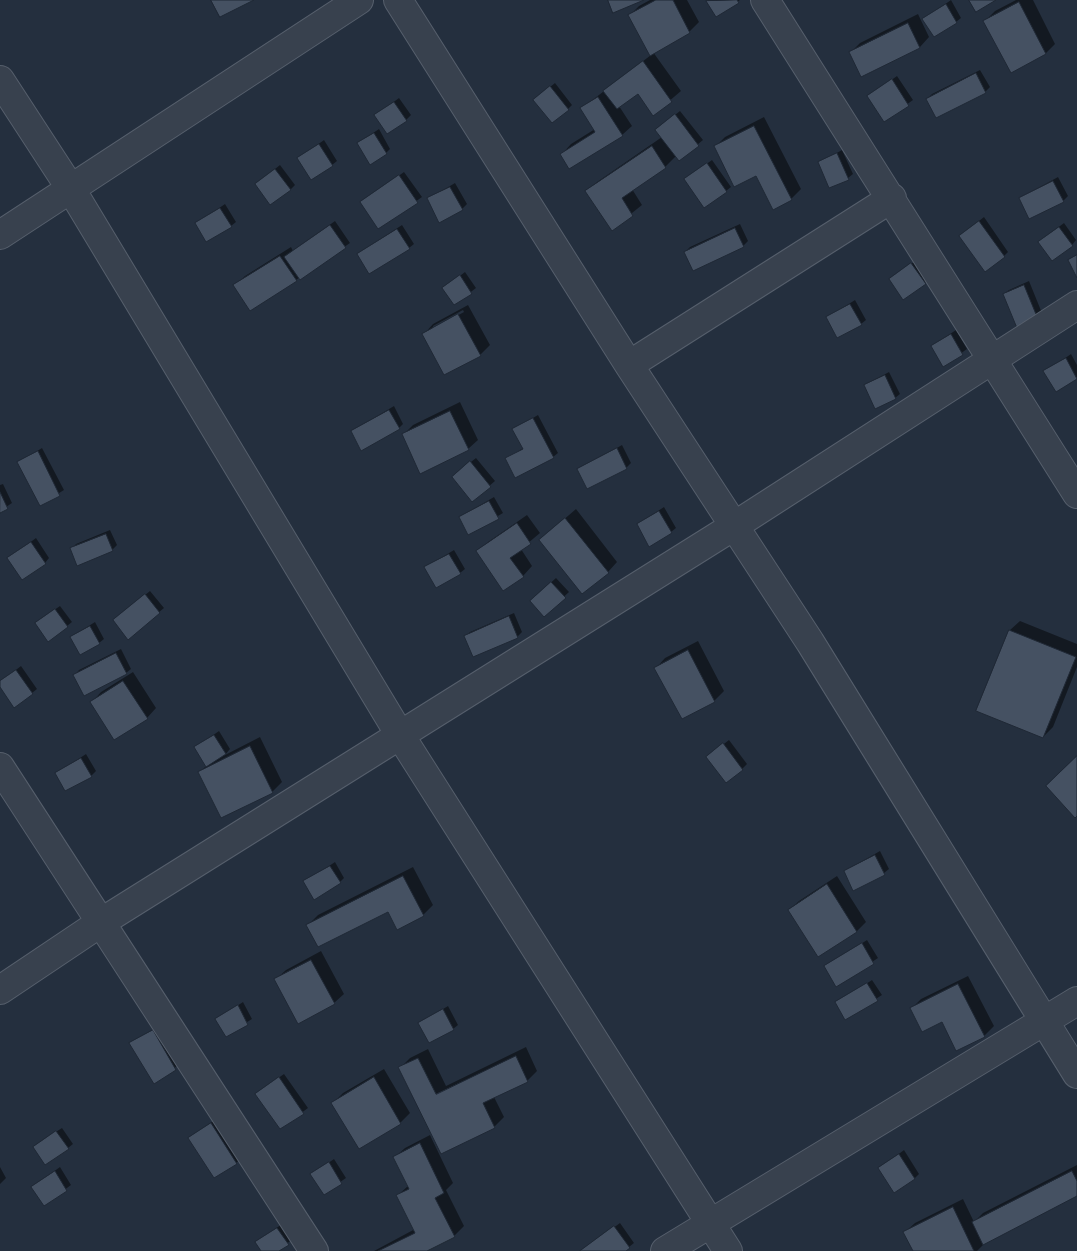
<!DOCTYPE html>
<html>
<head>
<meta charset="utf-8">
<style>
	body { margin:0 }
	canvas { display:block; background:#242f3e }
</style>
</head>
<body>
<canvas width="1077" height="1251"></canvas>
<script>
const ctx = document.querySelector('canvas').getContext('2d');
ctx.lineJoin = 'round';
function fill(path, color) { ctx.fillStyle = color; ctx.fill(path, 'evenodd'); }
function trace(path, color, width, dash) { ctx.strokeStyle = color; ctx.lineWidth = width; ctx.lineCap = dash ? 'butt' : 'round'; ctx.setLineDash(dash || []); ctx.stroke(path); }
const shadow = new Path2D(`
	M650 0H687L699 22 689 32 653 52 681 91 654 114 639 93 619 106 632 126 622 135 562 154 571 144 595 129 582 108 651 55 629 16 639 6Z
	M708 0H740L717 15Z
	M951 0 961 18 956 22 924 19Z
	M1016 0H1033L1055 44 1046 53 1012 71 985 21 995 11Z
	M918 14 929 37 920 47 862 75 851 52 860 43Z
	M980 70 990 87 985 92 927 99 932 94Z
	M897 76 913 100 885 120 869 96Z
	M555 83 572 105 568 109 540 95Z
	M399 98 411 115 406 120 376 115Z
	M680 111 703 140 679 160 676 156 665 167 632 189 642 205 612 229 587 191 597 182 662 137 656 130Z
	M764 117 801 189 791 199 716 146 725 137Z
	M379 129 390 149 386 153 358 143Z
	M324 140 337 161 332 165 299 158Z
	M842 150 853 174 848 178 819 163Z
	M712 160 731 187 726 191 691 175Z
	M280 165 295 185 290 190 256 184Z
	M404 172 422 197 379 228 362 202Z
	M1058 177 1068 196 1063 201 1020 198Z
	M455 183 467 204 462 209 428 199Z
	M225 204 236 222 231 226 197 223Z
	M984 217 1008 252 1004 256 960 236Z
	M335 221 350 243 296 280 235 285 245 276 291 247 293 251Z
	M1064 223 1076 240 1072 245 1044 238Z
	M740 224 748 241 743 246 685 252 690 247Z
	M402 225 414 244 409 248 358 254Z
	M917 260 930 278 925 283 895 275Z
	M465 272 476 288 455 304 444 288Z
	M1029 281 1044 318 1039 323 1004 294 1009 290Z
	M855 300 866 320 861 324 828 317Z
	M468 305 490 345 480 355 424 334 433 324ZM463 310 464 312 433 329V326Z
	M956 330 967 349 944 365 932 346Z
	M1071 354 1077 365V377L1056 390 1045 372Z
	M889 372 900 394 895 398 865 385Z
	M460 402 478 440 468 449 403 435 413 425Z
	M394 406 403 424 399 428 352 431Z
	M538 415 558 453 553 457 507 459 523 448 514 429Z
	M622 445 631 463 626 468 578 470Z
	M42 448 64 490 40 505 18 463Z
	M476 458 495 481 473 500 458 472Z
	M3 484 12 503 0 511V485Z
	M494 497 503 513 469 533 460 517Z
	M664 507 676 528 671 532 638 524Z
	M576 509 617 562 608 572 540 540Z
	M527 515 540 533 521 549 532 566 523 576 478 551 488 542Z
	M110 530 117 545 112 550 72 549 76 544Z
	M36 538 49 558 45 563 9 558Z
	M454 550 465 569 460 573 426 567Z
	M556 578 569 592 544 615 536 596Z
	M150 591 164 608 128 638 119 616Z
	M60 606 72 622 67 626 41 619Z
	M514 613 522 632 517 637 466 636 470 632Z
	M1020 621 1077 644V667L1053 727 1043 737 1010 630Z
	M95 622 104 639 99 643 71 637Z
	M698 641 724 691 714 701 682 718 656 668 665 658Z
	M121 649 131 669 126 673 75 675 79 670Z
	M21 666 37 689 32 693 0 685 4 679Z
	M133 672 156 708 147 718 92 702 101 692Z
	M219 731 230 749 225 755 260 737 282 782 272 792 200 772 207 765 196 747Z
	M729 740 747 764 742 769 707 757Z
	M86 754 96 771 91 776 57 773Z
	M880 851 889 869 884 873 845 871Z
	M335 862 344 878 340 882H305Z
	M413 867 433 905 423 915 388 910 308 925 318 915Z
	M837 876 866 922 857 931 819 956 789 910 799 901Z
	M867 940 878 958 837 985 826 966Z
	M321 951 344 994 334 1003 276 979 286 970Z
	M968 976 994 1026 984 1036 911 1009 921 999Z
	M872 980 882 995 846 1018 837 1003Z
	M243 1002 252 1019 226 1035 217 1019Z
	M448 1006 458 1025 453 1029 420 1023Z
	M158 1026 180 1064 154 1082 131 1044Z
	M526 1047 537 1071 527 1081 494 1097 504 1117 494 1127 441 1152 400 1068 410 1058 428 1049 446 1086Z
	M384 1069 410 1113 400 1123 360 1147 333 1103 343 1093Z
	M284 1074 308 1108 281 1128 261 1090Z
	M216 1119 241 1159 236 1163 190 1138Z
	M62 1128 73 1144 68 1148 40 1142Z
	M430 1135 453 1183 446 1190 464 1226 454 1236 424 1251H374L415 1229 398 1195 408 1186 395 1157 405 1148Z
	M904 1150 919 1174 915 1178 880 1168Z
	M334 1159 346 1178 324 1193 312 1174Z
	M1077 1165V1195L985 1243 977 1251H914L905 1232 915 1223 963 1199 974 1222 983 1213Z
	M0 1167 6 1178 0 1184Z
	M60 1167 71 1185 44 1205 32 1187Z
	M620 1223 634 1243 624 1251H582Z
	M282 1224 293 1239 277 1251H263L257 1242Z`);
const building = new Path2D(`
	M211 0H254L220 17Z
	M608 0H644L613 13Z
	M656 0H673L690 33 650 56 628 15Z
	M737 0 739 3 716 17 706 1Z
	M969 0H996L976 12Z
	M1019 2 1046 54 1011 73 983 21Z
	M946 4 957 23 934 37 922 19Z
	M908 23 920 48 861 77 849 52Z
	M643 61 672 102 653 116 638 94 617 109 603 91Z
	M976 73 986 93 936 118 926 99Z
	M892 79 909 106 884 122 867 96Z
	M550 86 569 110 552 123 533 100Z
	M598 97 623 136 569 169 560 154 595 132 580 108Z
	M394 102 407 121 387 134 374 115Z
	M675 114 699 146 679 161 655 130Z
	M754 126 792 200 773 210 756 176 734 187 714 146Z
	M374 133 387 154 370 165 357 143Z
	M319 144 333 166 311 180 297 158Z
	M652 146 666 168 622 198 633 216 612 231 585 191Z
	M837 153 849 180 829 188 818 162Z
	M707 163 727 192 704 208 684 179Z
	M275 169 291 190 270 205 255 184Z
	M399 175 418 203 378 229 360 202Z
	M1053 181 1064 202 1029 219 1019 198Z
	M450 187 463 210 439 223 427 198Z
	M220 208 232 227 206 242 195 223Z
	M979 221 1005 257 985 272 959 236Z
	M330 225 346 248 300 280 284 257Z
	M1059 227 1073 246 1052 261 1038 242Z
	M735 228 744 247 693 271 684 252Z
	M397 229 410 249 369 274 357 254Z
	M1077 255V278L1068 260Z
	M280 256 297 281 250 311 233 285Z
	M911 263 926 284 903 300 889 279Z
	M460 275 472 294 454 305 442 288Z
	M1024 285 1040 324 1019 333 1003 294Z
	M850 304 862 325 837 338 826 317Z
	M458 314 481 356 444 375 422 334Z
	M951 334 963 355 943 367 931 346Z
	M1066 358 1077 379 1056 392 1043 371Z
	M885 375 896 399 875 409 864 385Z
	M389 410 400 429 361 451 351 431Z
	M450 411 469 450 420 474 402 434Z
	M533 418 554 458 515 478 505 458 523 449 512 429Z
	M617 448 627 469 587 489 577 469Z
	M38 451 60 496 40 506 17 462Z
	M470 461 491 487 472 502 452 477Z
	M0 492 8 509 0 513Z
	M489 501 499 519 468 535 459 517Z
	M659 511 672 533 649 547 637 524Z
	M565 518 609 573 582 594 539 540Z
	M517 523 531 544 510 558 524 577 503 591 476 551Z
	M106 534 113 551 77 566 70 548Z
	M31 542 46 564 22 580 7 558Z
	M449 554 461 574 436 588 424 567Z
	M551 582 566 598 544 617 530 601Z
	M145 594 160 613 128 640 113 620Z
	M55 609 68 627 48 642 35 623Z
	M509 616 518 638 473 657 464 636Z
	M90 626 100 644 80 655 70 637Z
	M1009 630 1076 657 1043 738 976 711Z
	M688 650 715 702 682 719 654 668Z
	M116 653 127 674 84 696 73 675Z
	M16 670 33 694 14 708 0 687V681Z
	M123 681 148 719 114 740 90 702Z
	M214 735 226 754 206 767 194 747Z
	M723 743 743 770 726 783 706 757Z
	M250 746 273 793 221 818 198 772Z
	M1077 756V816L1075 818 1046 786Z
	M81 758 92 777 65 791 55 773Z
	M875 855 885 875 853 891 844 871Z
	M330 866 341 883 314 900 303 881Z
	M403 876 424 916 397 930 388 912 318 947 306 925Z
	M827 884 857 932 818 957 788 910Z
	M862 943 874 964 836 987 824 966Z
	M311 960 335 1004 298 1024 274 979Z
	M867 983 878 1001 845 1020 835 1002Z
	M958 984 985 1037 956 1051 942 1022 922 1032 910 1008Z
	M238 1005 248 1025 226 1037 215 1019Z
	M443 1009 454 1030 429 1043 418 1023Z
	M153 1030 176 1070 154 1084 129 1043Z
	M516 1056 528 1082 483 1103 495 1128 441 1154 398 1067 418 1058 436 1094Z
	M279 1077 304 1114 280 1129 255 1094Z
	M374 1077 401 1124 359 1149 331 1103Z
	M211 1123 237 1164 214 1178 188 1138Z
	M56 1131 69 1149 45 1165 33 1147Z
	M420 1143 444 1193 435 1198 455 1237 427 1251H378L415 1233 396 1195 409 1189 393 1157Z
	M899 1154 915 1179 894 1193 878 1168Z
	M329 1162 342 1184 324 1195 310 1174Z
	M55 1171 67 1191 44 1206 31 1187Z
	M1072 1171 1077 1181V1196L983 1245 972 1222Z
	M953 1207 974 1251H913L903 1232Z
	M614 1226 630 1248 626 1251H580Z
	M277 1228 289 1245 279 1251H261L255 1242Z`);
const minor = new Path2D(`
	M398 0 629 365 810 642 1077 1074
	M765 0 1077 494
	M0 80 71 189 400 735 728 1251
	M0 235 359 0
	M629 365 892 198
	M0 767 314 1251
	M0 990 100 923 734 526 1077 305
	M665 1251 1077 1001`);
fill(shadow, '#0007');
fill(building, '#455162');
trace(building, '#1f2835', 1);
trace(minor, '#565f6c', 30);
trace(minor, '#38414e', 28);
</script>
</body>
</html>
